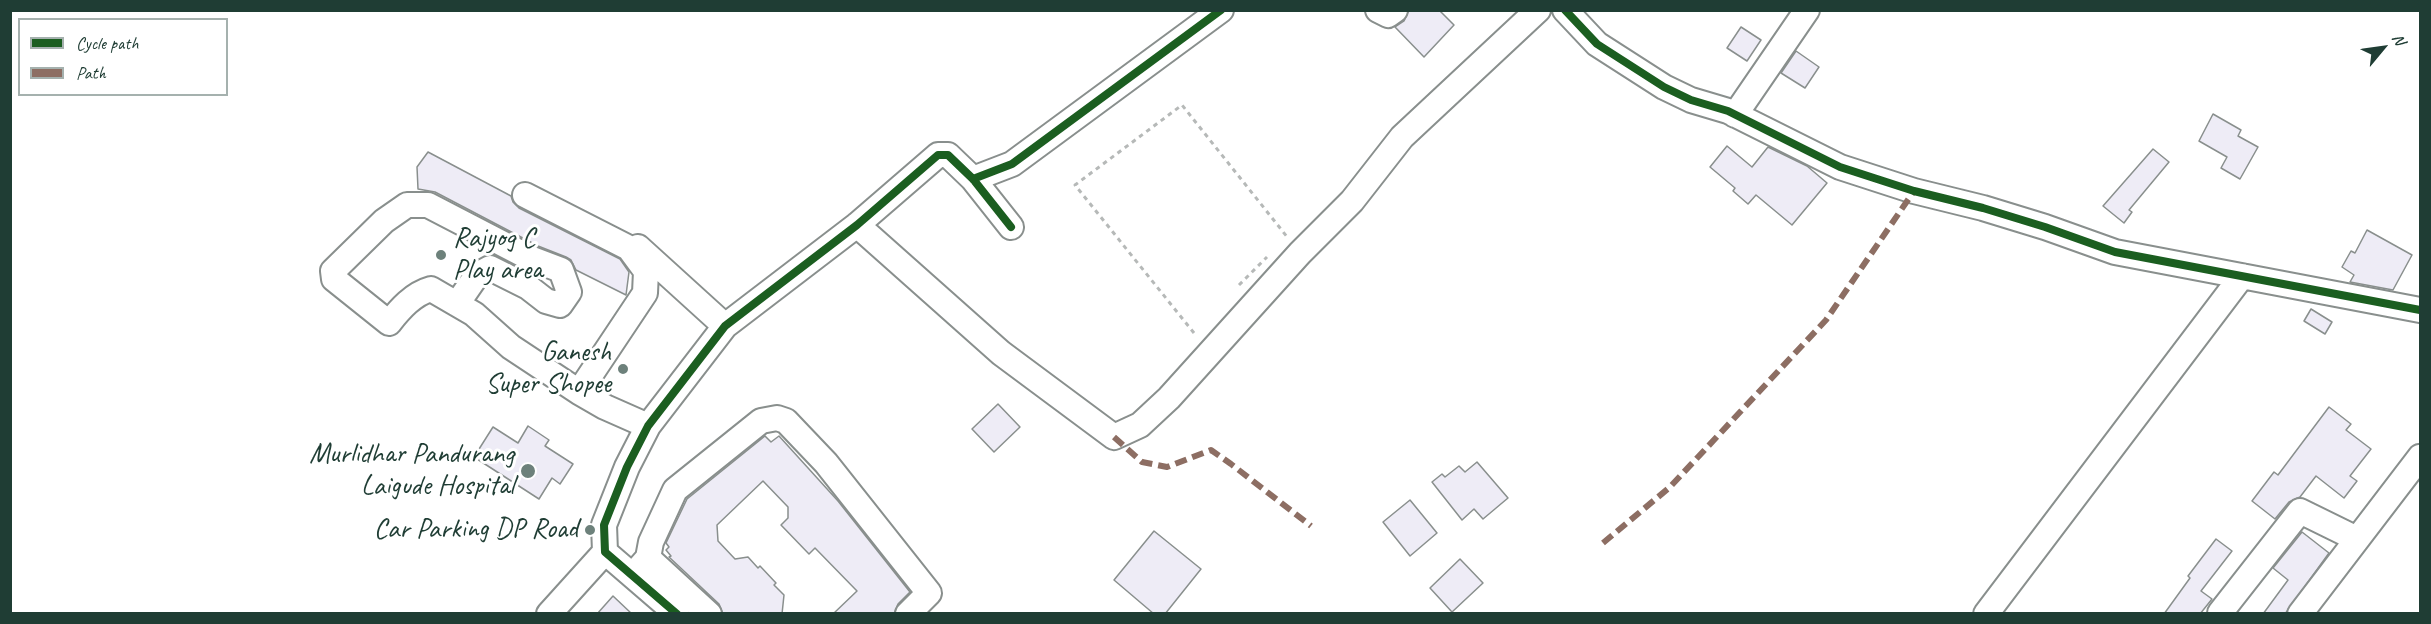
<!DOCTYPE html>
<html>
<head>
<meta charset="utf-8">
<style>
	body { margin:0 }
	#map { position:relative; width:2431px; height:624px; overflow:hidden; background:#fff; font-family:Caveat,sans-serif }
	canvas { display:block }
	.frame { position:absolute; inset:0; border:12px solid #1f3d34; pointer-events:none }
	.legend { position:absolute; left:18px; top:18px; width:210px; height:78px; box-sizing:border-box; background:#fff; border:2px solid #a5b1ae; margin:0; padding:8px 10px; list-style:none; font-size:18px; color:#1f3d34 }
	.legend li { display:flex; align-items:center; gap:12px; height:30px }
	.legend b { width:30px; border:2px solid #a5b1ae }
	.north { position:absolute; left:2353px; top:18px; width:60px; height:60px; -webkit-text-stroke:4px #fff; paint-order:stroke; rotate:61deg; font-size:16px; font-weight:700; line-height:24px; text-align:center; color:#1f3d34 }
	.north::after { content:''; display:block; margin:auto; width:21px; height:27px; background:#1f3d34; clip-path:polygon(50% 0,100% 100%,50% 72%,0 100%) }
</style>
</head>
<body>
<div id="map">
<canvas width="2431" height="624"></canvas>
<div class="frame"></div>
<ul class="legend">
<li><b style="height:8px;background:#1b5e20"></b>Cycle path</li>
<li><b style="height:8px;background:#8d6e63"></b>Path</li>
</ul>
<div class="north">N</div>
</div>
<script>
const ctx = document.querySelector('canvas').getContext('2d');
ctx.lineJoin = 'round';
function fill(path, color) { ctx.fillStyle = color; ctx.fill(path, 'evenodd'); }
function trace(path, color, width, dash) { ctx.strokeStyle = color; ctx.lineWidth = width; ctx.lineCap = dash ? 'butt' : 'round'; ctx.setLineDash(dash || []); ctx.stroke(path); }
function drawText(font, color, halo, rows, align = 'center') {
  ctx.font = font + ' Caveat,sans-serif'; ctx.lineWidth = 6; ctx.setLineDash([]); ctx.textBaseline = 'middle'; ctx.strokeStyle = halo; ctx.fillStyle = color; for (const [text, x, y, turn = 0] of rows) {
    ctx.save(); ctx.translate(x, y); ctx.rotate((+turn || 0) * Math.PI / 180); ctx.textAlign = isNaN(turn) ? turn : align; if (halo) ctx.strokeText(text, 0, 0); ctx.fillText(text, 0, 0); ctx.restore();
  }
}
const building = new Path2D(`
	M1409 10H1439L1454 25 1424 57 1395 27 1404 21Z
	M1741 27 1761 40 1747 61 1727 48Z
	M1796 51 1819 67 1805 88 1781 73Z
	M2213 114 2241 130 2238 136 2258 147 2240 179 2221 168 2227 157 2199 141Z
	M1727 146 1752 167 1768 147 1807 166 1827 183 1792 225 1756 195 1748 204 1733 191 1735 188 1710 167Z
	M2153 149 2169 162 2129 210 2132 212 2124 223 2103 206Z
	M428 152 511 196 513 202 519 208 620 259 629 272 626 295 576 270 571 260 566 257 538 246 435 192 418 189 417 167Z
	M2367 230 2412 255 2393 290 2350 282 2354 275 2342 267 2351 251 2355 253Z
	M2311 309 2332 322 2325 334 2304 321Z
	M998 404 1020 427 994 452 972 429Z
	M2329 407 2351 424 2346 430 2371 449 2350 476 2357 481 2344 498 2316 476 2300 497 2289 502 2275 519 2252 501 2274 472 2278 475Z
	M528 426 549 440 545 446 573 464 560 484 552 478 539 499 474 457 493 427 518 443Z
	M765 436 771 442 779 436 838 501 910 592 898 604 894 614H833L857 591 815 548 809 554 781 525 788 518V507L763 481 717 525 718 541 735 559 748 557 758 568 760 566 776 583 774 585 784 595 782 614H723L719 604 669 557 671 556 666 550 669 547 666 543 687 499Z
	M1477 462 1508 498 1483 519 1474 509 1462 520 1432 482 1442 474 1445 477 1459 466 1465 472Z
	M1410 500 1437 533 1410 556 1383 522Z
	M1154 531 1201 569 1165 614H1154L1114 580Z
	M2302 532 2329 553 2285 614H2263L2288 580 2273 568Z
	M2216 539 2232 551 2201 591 2212 599 2200 614H2164L2190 578 2188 576Z
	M1460 559 1483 583 1452 612 1430 588Z
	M613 596 632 614H597Z`);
const path = new Path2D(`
	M1239 285 1267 257
	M1194 333 1075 185 1182 105 1288 238`);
const minor = new Path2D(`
	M1378 10 1388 15 1395 10
	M1565 10 1597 44 1664 87 1691 100 1728 111 1840 167 1914 191 1983 208 2045 227 2115 252 2420 310
	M1735 115 1807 10
	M973 179 1012 164 1221 10
	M525 195 629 248 646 271 645 293 579 392
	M857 225 1001 353 1114 437 1140 425 1169 398 1300 253 1352 201 1402 137 1538 10
	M638 247 725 326
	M457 304 477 275 490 268 528 287 546 301 560 305 569 292 561 270 532 259 428 205H407L384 221 333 271 334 279 389 323C400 309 413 294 431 289L474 314 511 347 579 392 605 407 648 426
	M648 558 709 614
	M633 575 648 558 651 542 675 490 761 421 777 418 786 421 826 463 929 593 908 614
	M2220 613 2300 511 2357 539
	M549 614 605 552
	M677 614 605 552 604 525 627 467 648 426 725 326 857 225 938 155H948L973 179 1011 227
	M1986 614 2242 276
	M2300 614 2420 457`);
const quiet = new Path2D(`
	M1114 437 1142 462 1167 467 1211 450 1231 464 1311 526
	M1603 543 1670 487 1826 320 1914 191`);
const cycleway = new Path2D(`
	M1565 10 1597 44 1664 87 1691 100 1728 111 1840 167 1914 191 1983 208 2045 227 2115 252 2420 310
	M973 179 1012 164 1221 10
	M677 614 605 552 604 525 627 467 648 426 725 326 857 225 938 155H948L973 179 1011 227`);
const markers = [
	[441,255,6,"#6d817b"],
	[623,369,6,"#6d817b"],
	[528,471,8,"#6d817b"],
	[590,530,6,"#6d817b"]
];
const poiNames = [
	["Rajyog C",453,239,"left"],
	["Play area",453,271,"left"],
	["Ganesh",611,353],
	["Super Shopee",611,385],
	["Murlidhar Pandurang",514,455],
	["Laigude Hospital",514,487],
	["Car Parking DP Road",578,530]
];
fill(building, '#eeecf6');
trace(building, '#898f8d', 1.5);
trace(minor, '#898f8d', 28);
trace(path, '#b6b9b8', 3, [4.5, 4.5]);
trace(minor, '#fff', 24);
trace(quiet, '#8d6e63', 6, [12, 6]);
trace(cycleway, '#1b5e20', 8);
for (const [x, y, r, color] of markers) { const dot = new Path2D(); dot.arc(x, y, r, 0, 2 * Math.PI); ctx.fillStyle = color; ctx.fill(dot); trace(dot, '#fff', 2); }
drawText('28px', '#1f3d34', '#fff', poiNames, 'right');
</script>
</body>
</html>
